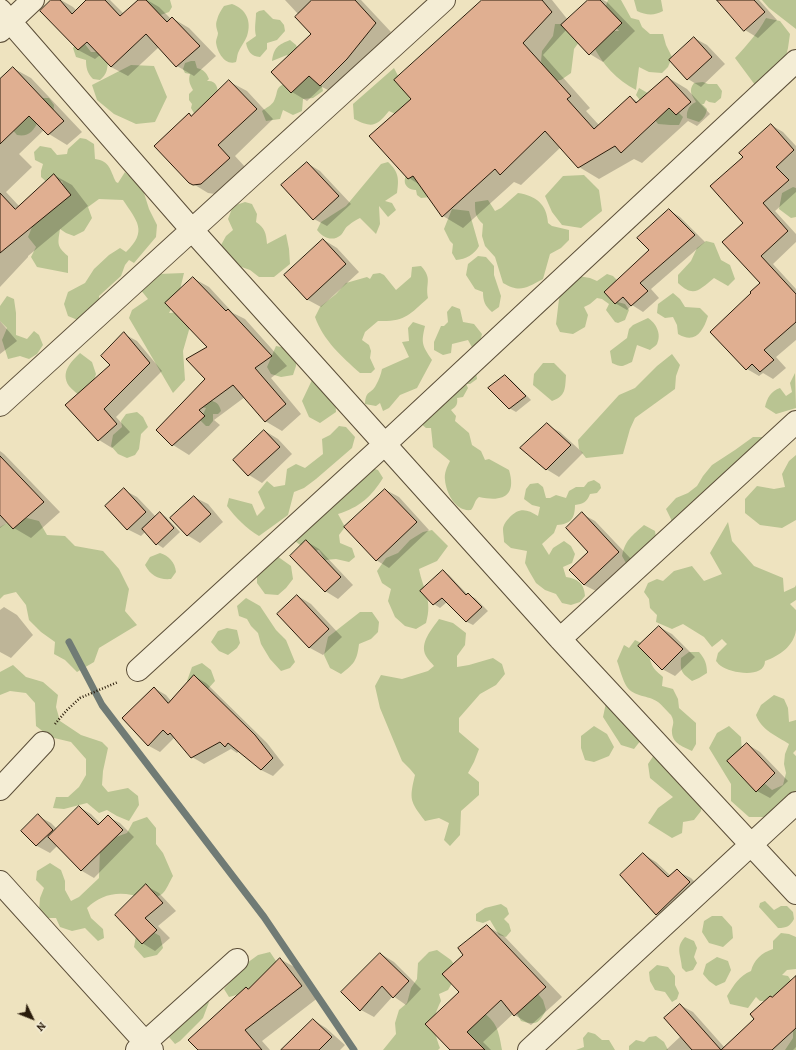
<!DOCTYPE html>
<html>
<head>
<meta charset="utf-8">
<style>
	body { margin:0 }
	#map { position:relative; width:796px; height:1050px; overflow:hidden; background:#eee3bf; font-family:Alegreya,serif }
	canvas { display:block }
	.north { position:absolute; left:12px; top:998px; width:40px; height:40px; -webkit-text-stroke:3px #f4edd5; paint-order:stroke; rotate:133deg; font-size:11px; font-weight:700; line-height:16px; text-align:center; color:#2a1c0b }
	.north::after { content:''; display:block; margin:auto; width:14px; height:18px; background:#2a1c0b; clip-path:polygon(50% 0,100% 100%,50% 72%,0 100%) }
</style>
</head>
<body>
<div id="map">
<canvas width="796" height="1050"></canvas>
<div class="north">N</div>
</div>
<script>
const ctx = document.querySelector('canvas').getContext('2d');
ctx.lineJoin = 'round';
function fill(path, color) { ctx.fillStyle = color; ctx.fill(path, 'evenodd'); }
function trace(path, color, width, dash) { ctx.strokeStyle = color; ctx.lineWidth = width; ctx.lineCap = dash ? 'butt' : 'round'; ctx.setLineDash(dash || []); ctx.stroke(path); }
const green = new Path2D(`
	M146 0H170L172 7 169 12 152 18Z
	M608 0H621L631 18 639 20 642 27 650 34H663L666 45 672 57 668 67 662 73 649 72 639 67 636 90C617 80 602 64 593 45L610 31H619L604 11Z
	M634 0H661L663 11C654 16 646 15 637 11Z
	M762 0H796V29L769 8Z
	M232 4C246 9 252 21 247 36 245 42 240 47 238 53 237 56 237 59 236 62 225 66 217 52 216 42 216 39 218 36 218 33 217 29 215 25 217 20 218 15 221 10 224 6Z
	M264 10 273 19 280 20 284 25 285 31 277 40 267 43V49L260 57C251 56 248 52 246 43L256 36C254 28 256 21 256 13L259 11Z
	M766 18 780 21 790 34 788 48 784 64 758 89 735 58C747 45 758 33 766 18Z
	M555 24H569L582 38 574 49 571 73 561 80 554 81 544 70 541 61 542 51 553 36Z
	M290 40 296 45 301 56 320 78 323 91 313 98 303 99 302 111 293 115 283 110 280 119 266 121 262 111C266 108 272 105 274 101 279 91 274 88 286 83L294 61 287 55 272 61C274 47 278 45 290 40Z
	M77 43H84L91 52H99L108 62C107 70 107 74 100 80L93 79C87 73 86 67 86 60L76 57 73 48Z
	M191 61H195L197 68C204 70 206 72 209 79L207 81C216 80 218 87 218 95L195 115 191 108 192 104 189 100V94L193 90C190 84 188 81 190 74L185 73 183 69 185 63Z
	M131 65 154 66 167 97 155 122 136 124 114 114 97 100 92 85Z
	M394 68 412 103V122L389 111C376 127 372 128 354 119L353 104Z
	M703 82 708 84H717L722 91 721 98 715 103 709 102 706 100 704 104H702L707 109C706 115 704 118 699 122L687 118C686 111 689 105 696 102 692 95 688 91 694 83Z
	M639 88 675 109 683 117 679 125H670L658 124 636 95Z
	M39 98H49L54 105 53 117 38 122C33 131 29 137 17 135L10 127Z
	M80 138 86 139 94 144 95 159C110 161 110 170 116 182L118 183 125 172 139 185 144 193 149 209 157 225 156 237 134 263 129 260 125 265 121 276 99 296V308L80 321 68 316 64 304 68 292 85 283 94 269 109 255 120 248 126 252C148 231 137 221 123 200L99 199 88 207 92 218 84 231 74 236 66 233 60 229C58 243 56 246 68 256V273L37 267 31 257 36 247 28 237 32 227 38 206 64 187 62 181 49 184 41 177V171L43 164 35 160 34 152 40 146 51 148 57 155 67 154 68 149Z
	M388 162C399 172 399 179 397 193L385 201 392 203 396 210 388 217 379 206 380 224 376 234 360 218C356 220 352 222 349 225 345 227 344 232 341 235 333 242 323 238 317 230L321 222 346 206 381 164Z
	M411 169 430 197 421 198 417 195 416 190C402 189 402 177 411 169Z
	M584 175 599 190 602 211 581 228 562 225 552 212 545 196 563 176Z
	M793 187 796 188V217L791 218 779 209 782 193Z
	M518 193C536 196 547 204 548 223L552 226 569 230V240L561 248 550 254 543 279C526 288 520 293 503 283L495 257 485 246 482 236 483 224C475 217 475 212 475 202L488 200 495 211 501 208Z
	M245 202 252 204 257 214 256 222C265 228 266 233 267 244L286 234 289 249 290 264 274 277H259L250 270 236 265 220 247 226 236 233 230 228 219 233 206Z
	M452 209 469 211 479 246C474 255 466 259 456 260L452 253 453 244 450 241 444 229Z
	M706 241 714 243 721 260 730 265 735 279 728 286 714 278C699 290 694 298 678 283V275L691 261 697 248Z
	M478 256 486 257 494 266V275L501 296 499 307 492 312C485 306 483 301 483 292L475 289 466 275 468 264Z
	M421 266C433 279 425 283 428 298 409 315 405 322 378 321L365 332 362 340 369 345 371 351 370 358 375 369 371 373H360C342 357 323 340 315 317L320 307 336 294 346 283 367 277 370 279 373 274 380 273 384 275 396 290 411 277 412 267Z
	M184 273 179 294 169 313 181 312 193 316 183 351 185 380 173 393 129 318 132 310 148 299 140 289 158 274Z
	M607 274 613 276 619 282 614 301 625 304 629 310 625 320 618 323 615 322 606 310 609 304 602 299 597 298 590 304 584 307 588 315 585 327 573 334 560 332 556 324 559 299 563 286 578 276 590 278 597 281Z
	M673 293 680 299 685 307 700 308 708 316C703 332 695 344 678 334L677 325 673 317 665 318 657 313 658 304Z
	M7 296 14 299 16 313V335L27 339 34 331 39 335 43 345 37 354 29 359 20 356 8 359 2 340 7 328 0 321V306Z
	M452 306 460 309 463 322 474 324 482 334 480 342 473 349 468 340 452 344 451 353 443 355 434 350V342L441 326H444L448 322 447 312Z
	M648 318C656 323 662 334 657 344 656 346 652 348 650 350L637 345 632 362C623 366 622 368 612 363L610 351 627 338 629 329 633 325Z
	M413 322 425 326C421 343 422 345 432 360L417 388 400 395 389 408 383 411 380 403 376 406 365 404C366 389 371 395 376 385 379 380 381 374 382 369L409 357 402 342 409 341 408 328Z
	M276 346 286 348 296 357V366L293 375 281 377 271 374 267 367Z
	M80 353 92 362 96 374 92 386 81 397C77 393 72 390 69 386 60 372 71 362 80 353Z
	M672 354 680 365 676 376 675 389 635 418 630 429 623 454 586 458 579 449 578 440 619 395 635 388 657 366Z
	M543 363H554L566 375C565 389 566 396 552 401L533 385 534 374Z
	M476 372 477 379 470 384H466L468 388 463 397 457 398C458 404 456 407 451 410L456 416 455 421 469 433 472 445 481 451 485 460 489 459 509 470C517 497 502 502 479 497 474 501 475 505 471 510 456 512 446 493 445 480 444 473 447 467 450 461L433 447 431 428H426L420 423Z
	M795 373 796 408 776 414 765 407C767 398 771 391 780 388L786 396 792 392 790 383Z
	M312 380 335 397 336 412 320 423 309 417 302 401Z
	M198 391C201 394 205 398 209 400 216 402 219 403 221 411L218 414H213V421L209 426H206L200 420 206 408C198 406 192 404 189 395Z
	M137 412 143 417 148 427 141 434 139 449 135 455 127 458 118 454 111 446 113 435 122 427 121 421 126 414Z
	M339 426 346 427 355 437 352 448 316 479 304 488 294 492 288 515 259 536C246 528 236 518 227 506L229 498 252 504 257 516 265 508 258 492 267 481 274 487 285 485 287 469 296 464 305 468 323 454 322 439 330 435Z
	M753 437H762L771 451 687 538 672 528 671 519 666 509 676 498 688 493 697 486 703 476 712 465 735 450Z
	M796 455V520L782 528 760 525 745 513V499L757 486 774 489 785 487 782 474 789 461Z
	M369 467 378 470 383 478C371 497 360 507 338 514L345 527 339 535 340 543 352 548 355 557 349 562 336 559 325 560 319 550 309 552 295 541Z
	M594 480 600 484 601 488 597 493 590 494C587 502 583 504 575 505 575 518 571 524 557 525L554 533 542 544 549 555 553 548 564 541 571 546 575 554 572 563 563 567 566 577C578 579 584 583 585 596L580 602 571 605 562 603 556 594 545 590 536 583 529 571 525 563 527 551 511 548 504 542C504 538 503 533 503 529 503 525 507 520 509 518 519 507 527 509 538 516L540 507 532 505 524 499 526 489 530 484 538 483 543 487 546 498H550L556 495 566 498 569 491 576 487H584L588 482Z
	M27 518 39 521 47 535 65 536 75 546 103 551 119 569 129 589 125 611 137 625 99 648 94 662 77 672 65 660 54 654 55 642 41 632 29 620 26 605 16 592 4 595 0 599V527L14 519Z
	M728 522 732 541 754 566 783 578 784 592 795 587 796 585V600L790 604 796 610C796 617 796 624 796 630 794 646 779 656 765 661 765 679 730 673 721 666 719 665 718 663 716 661L718 653 727 644 722 639 712 647 704 637 683 624 672 629 656 622 657 615 650 608 649 599 644 592 648 583 657 579 663 581 674 571 692 566 704 581 722 574 710 553Z
	M644 525 655 531 657 544 633 563H626L622 556C625 540 632 536 644 525Z
	M432 530 448 546 437 561 419 569C423 590 433 600 426 623L416 629 405 626 395 617 388 601 391 589 382 583 377 571 386 558 398 553 410 540 423 532Z
	M160 553C169 556 175 562 176 572L171 579C159 580 151 576 145 565L150 557Z
	M277 556 291 566 293 579 286 588 278 595 265 594 257 583V568Z
	M246 598 260 606 276 630 286 640 295 662 290 668 281 671 270 659 261 644 258 633 251 626 247 619 239 616 237 606Z
	M360 612H372L379 622 378 632 371 639 359 644C357 661 354 664 341 674L330 668 324 655 328 637Z
	M439 619 453 623 466 633 465 645 457 656V667L469 665 493 658 502 664 505 674 496 685 480 694 459 718V732L479 749 474 762 468 773 479 782V795L461 811 460 835 450 846 444 840 449 823 439 818 425 821C410 801 409 800 415 775L410 769 402 761 380 708 375 686 381 675 402 679 428 671 434 666C432 663 428 660 426 656 419 643 432 629 439 619Z
	M227 628 237 630 240 643 237 648 228 655 219 651 211 642 218 631Z
	M635 640C653 649 646 650 652 665 654 670 660 674 663 677L662 686 673 689 678 699 679 708 696 723V744L692 751C684 747 673 744 672 733 671 726 676 724 671 715 667 711 662 705 658 702 648 695 634 697 627 687 622 679 620 669 617 661L624 645 629 648Z
	M689 652H699C705 659 707 664 707 673L699 678 692 681C682 673 680 672 681 658Z
	M202 663 211 670 215 681 207 690 194 688 187 681 192 667Z
	M13 665 26 677 43 682 58 695 56 707 60 721 81 735 102 742 108 748 103 771 102 785 108 792 128 788 138 796 139 805 129 821 117 816 107 810 99 813 87 803 64 809 53 808 56 797H68L79 787 86 775V759L71 742 50 737 36 726 35 703 26 693 10 691 0 695V672Z
	M774 695 784 699 788 708 789 722 796 720V750L793 753 796 756V808L770 817H749L731 801V784L709 748 717 733 729 726 741 737 742 753 762 781 772 790 783 785 786 773 784 764 785 754 789 744C777 736 761 730 756 715L761 705Z
	M606 703 641 740 634 749 621 745 603 717Z
	M594 726 607 734 614 747 609 756 594 762 585 760 581 748V736Z
	M654 755 702 804 701 811 694 820 683 822 682 833 672 838 648 823 658 808 673 797 650 778 648 764Z
	M147 817 156 828V844L163 853 173 876C170 881 166 891 162 894 150 902 144 897 132 895 115 891 99 896 87 908L91 918 103 929 104 938 98 941 85 928 72 931 60 927 56 918H48L39 910 40 898 44 888 36 880 37 871 50 863 61 870 65 881V890L71 901 79 897 99 878 100 848 116 837 127 833 133 822Z
	M765 901 774 910 781 906H787L793 912 794 919C790 926 787 928 778 928L759 907 760 903Z
	M501 904 507 908 509 914 504 919 509 924 511 931 506 937 499 935 490 920 483 923 476 921V914L485 908Z
	M712 916H722L732 927 733 938 723 947 709 943 702 932 704 921Z
	M148 929 160 936 163 948 157 955 144 958 134 947 136 936Z
	M781 933 789 934 796 937V969L787 970 782 975 788 976 796 988V1050H785L793 1038V1021L770 1001H760L756 997 748 1008 730 1004 727 996C734 985 739 976 751 971 754 960 761 953 773 949V941Z
	M685 937 694 941 697 948 694 957 697 963 693 970 686 972 682 968C681 954 675 948 685 937Z
	M437 950 451 960 459 971 448 990 439 994 441 1001C431 1021 433 1028 440 1048L438 1050H383L396 1034 395 1023 399 1010 407 1003 411 988 417 979 418 963 429 952Z
	M270 952 276 961 277 968 244 993 229 997 224 989 247 963 258 955Z
	M717 957 728 961 731 970 725 982 716 986 709 981 703 974 706 964Z
	M657 965 668 967 675 976V985L679 993 677 999 672 1002 665 992 655 990 650 981 649 972Z
	M535 990 543 1000 546 1010C538 1025 536 1025 521 1021L515 1010Z
	M203 999 209 1002 203 1018 180 1041 175 1044 169 1037 173 1025Z
	M476 1007C496 1021 498 1026 502 1050H481L467 1044 460 1008Z
	M588 1032 595 1034 602 1040H609L615 1050H576L584 1047 583 1038Z
	M656 1036 664 1042 668 1050H629V1046L636 1040 644 1042 649 1037Z`);
const shadow = new Path2D(`
	M52 0H61L73 7 77 11 88 0H110L124 14 139 0H147L159 7 171 19 172 18 189 28 216 56 194 76 177 66 159 47 128 76 111 67 100 55 95 59 78 50Z
	M285 0H361L391 32 363 68 336 94 322 87 307 101 292 92 312 34 299 15Z
	M484 0H552L568 20 589 0H603L607 2 635 31 603 62 590 54 567 29 543 55 590 108 586 111 599 125 630 97 638 102 667 77 687 89 710 114 697 126 688 121 642 163 634 159 599 179 579 167 561 147 521 185 514 182 463 228 443 216 420 185 409 178 413 99Z
	M719 0H759L777 20 758 38 745 30Z
	M694 38 707 45 725 64 701 87 688 79Z
	M13 68 31 78 82 132 67 145 49 134 44 130 19 154 32 167 6 192 19 206 54 175 72 185 88 206 28 256V257L0 287V80Z
	M230 82 247 91 273 119 235 156 246 168 215 194 208 193 190 182 189 114 193 117Z
	M771 125 783 132 796 146V192L775 211 796 234V242L773 264 796 289V340L776 357 786 368 773 379 763 373 759 376 747 369 762 283 744 223V158Z
	M307 163 320 171 351 204 327 226 314 219Z
	M669 210 680 217 705 242 651 289 659 298 643 312 632 305 627 310 615 303 650 250Z
	M324 240 337 248 359 272 321 307 308 300 285 275Z
	M193 278 209 287 233 313 245 319 287 366 271 378 301 414 282 431 265 421 245 397 214 420 220 425 189 455 173 445 157 430 207 379 209 348Z
	M0 321 17 341 0 354Z
	M124 334 137 341 162 371 116 417 130 432 112 448 99 440 67 406 111 365Z
	M505 376 511 380 531 400 516 412 509 408Z
	M547 425 560 432 583 453 559 477 546 469Z
	M265 431 278 439 292 454 262 483 249 475 235 460Z
	M0 451 4 454 60 512 31 538 14 528 8 522 0 528Z
	M124 490 137 497 156 517 160 513 166 517 180 532 163 548 157 544 146 531 141 536 127 529Z
	M386 490 399 497 429 530 389 568 376 560Z
	M194 497 208 504 223 522 200 543 187 535Z
	M582 514 595 521 632 560 598 592 584 585 590 552Z
	M306 541 319 549 353 585 338 599 325 591Z
	M443 571 449 575 468 595 475 598 488 611 473 625 467 622 447 602 440 608 434 604 422 591Z
	M298 596 311 604 342 637 323 655 310 648 279 614Z
	M4 607 17 615 33 635 11 658 0 652V610Z
	M659 627 672 634 695 657 675 676 662 669Z
	M194 676 206 683 267 743 284 765 273 776 261 770 239 751 237 753 231 749 204 764 192 757 175 737 160 752 149 746 123 718 154 688 166 695 171 701Z
	M747 744 760 752 788 781 770 798 757 791Z
	M79 807 91 814 101 824 108 817 120 823 134 837 94 878 82 871 57 846 50 853 37 846 22 831 38 816 51 823 57 829Z
	M643 854 656 862 671 876 677 871 691 878 703 890 670 922 657 914 621 875Z
	M146 886 159 893 176 911 158 926 170 938 155 951 142 943Z
	M487 926 504 936 562 997 531 1025 513 1014 483 1042 491 1050H452L460 992Z
	M381 954 394 962 421 989 406 1005 393 996 374 1017 361 1010Z
	M280 959 298 969 319 997 262 1041 270 1050H199L248 989Z
	M796 977V1047L793 1050H666L681 1036 680 1005 693 1012 725 1048 756 1019 772 998Z
	M313 1020 326 1028 345 1045 340 1050H283Z`);
const stream = new Path2D(`
	M69 642 102 705 264 917 354 1050`);
const building = new Path2D(`
	M51 0H60L72 14 86 0H105L120 16 138 0H146L167 22 172 17 200 46 176 67 146 34 111 67 87 42 78 50 40 11Z
	M312 0H355L376 23 347 59 320 86 309 76 291 93 271 72 311 34 295 17Z
	M482 0H542L552 12 523 43 571 96 567 99 594 129 630 96 636 103 667 76 691 102 676 115 669 108 621 153 615 146 578 168 545 131 500 175 495 169 442 217 413 176 408 179 369 136 411 99 394 80Z
	M588 0H600L622 23 589 55 561 25Z
	M717 0H754L765 12 744 31Z
	M694 37 712 57 687 80 669 60Z
	M13 67 64 121 48 135 29 116 0 144V79Z
	M229 80 257 109 218 145 230 158 201 184 193 185 189 183 154 146 189 113 191 116Z
	M771 124 794 150 776 167 789 180 763 203 788 231 761 256 796 294V322L764 350 774 360 760 372 752 364 746 370 710 332 751 293 750 292 760 283 722 242 743 223 710 186 743 157 739 153Z
	M307 162 339 196 313 220 281 185Z
	M54 174 71 195 0 253V193L15 209Z
	M669 209 695 235 640 283 648 291 631 306 623 297 615 304 604 292 649 250 637 238Z
	M323 239 346 264 307 300 284 275Z
	M193 277 226 311 228 309 272 356 255 368 286 404 265 422 233 385 199 410 205 416 172 446 156 430 205 379 186 359 207 347 165 303Z
	M124 332 150 363 104 409 117 424 98 441 65 405 110 365 101 356Z
	M505 375 526 396 509 409 488 388Z
	M547 423 571 445 546 470 520 448Z
	M264 430 280 447 248 476 233 460Z
	M0 456 44 502 13 529 0 515Z
	M124 488 146 512 127 530 105 506Z
	M385 489 417 522 376 561 344 527Z
	M194 496 211 514 187 536 170 518Z
	M160 512 174 528 156 545 142 529Z
	M582 512 619 552 584 585 569 570 588 552 566 528Z
	M306 540 341 577 325 592 290 556Z
	M443 570 466 595 468 593 482 607 466 622 442 598 433 605 420 591Z
	M297 595 329 629 309 648 277 614Z
	M659 626 683 649 662 670 638 646Z
	M194 675 255 735 273 758 261 770 228 743 225 747 220 742 191 758 170 733 168 735 163 730 148 746 122 718 154 687 168 703Z
	M747 743 775 773 756 792 727 761Z
	M79 806 98 825 108 815 123 830 81 871 48 837Z
	M38 814 53 830 36 846 21 831Z
	M643 853 668 877 677 869 690 882 656 915 620 875Z
	M146 884 163 903 145 918 157 930 142 944 115 915Z
	M487 925 546 987 514 1016 501 1000 467 1032 485 1050H450L425 1024 459 992 442 974 463 955 458 948Z
	M380 953 409 981 393 998 382 986 360 1011 341 992Z
	M280 958 302 986 245 1030 262 1050H198L188 1040 246 987 248 989Z
	M796 976V1028L772 1050H721L754 1019 750 1014 770 996 772 997Z
	M680 1004 721 1050H692L664 1018Z
	M313 1019 332 1037 319 1050H281Z`);
const path = new Path2D(`
	M55 724 67 710 80 698 118 682`);
const street = new Path2D(`
	M0 10 192 230 560 639 796 893
	M0 31 33 0
	M0 405 444 0
	M560 639 796 422
	M138 670 385 444 796 61
	M0 789 43 743
	M0 882 152 1050
	M137 1050 237 960
	M529 1050 796 803`);
fill(green, '#b9c492');
fill(shadow, '#0003');
trace(stream, '#707b75', 7);
fill(building, '#e0af91');
trace(building, '#2a1c0b', 1);
trace(street, '#5b4e38', 24);
trace(path, '#2a1c0b', 2.5, [1, 2]);
trace(street, '#f4edd5', 22);
</script>
</body>
</html>
